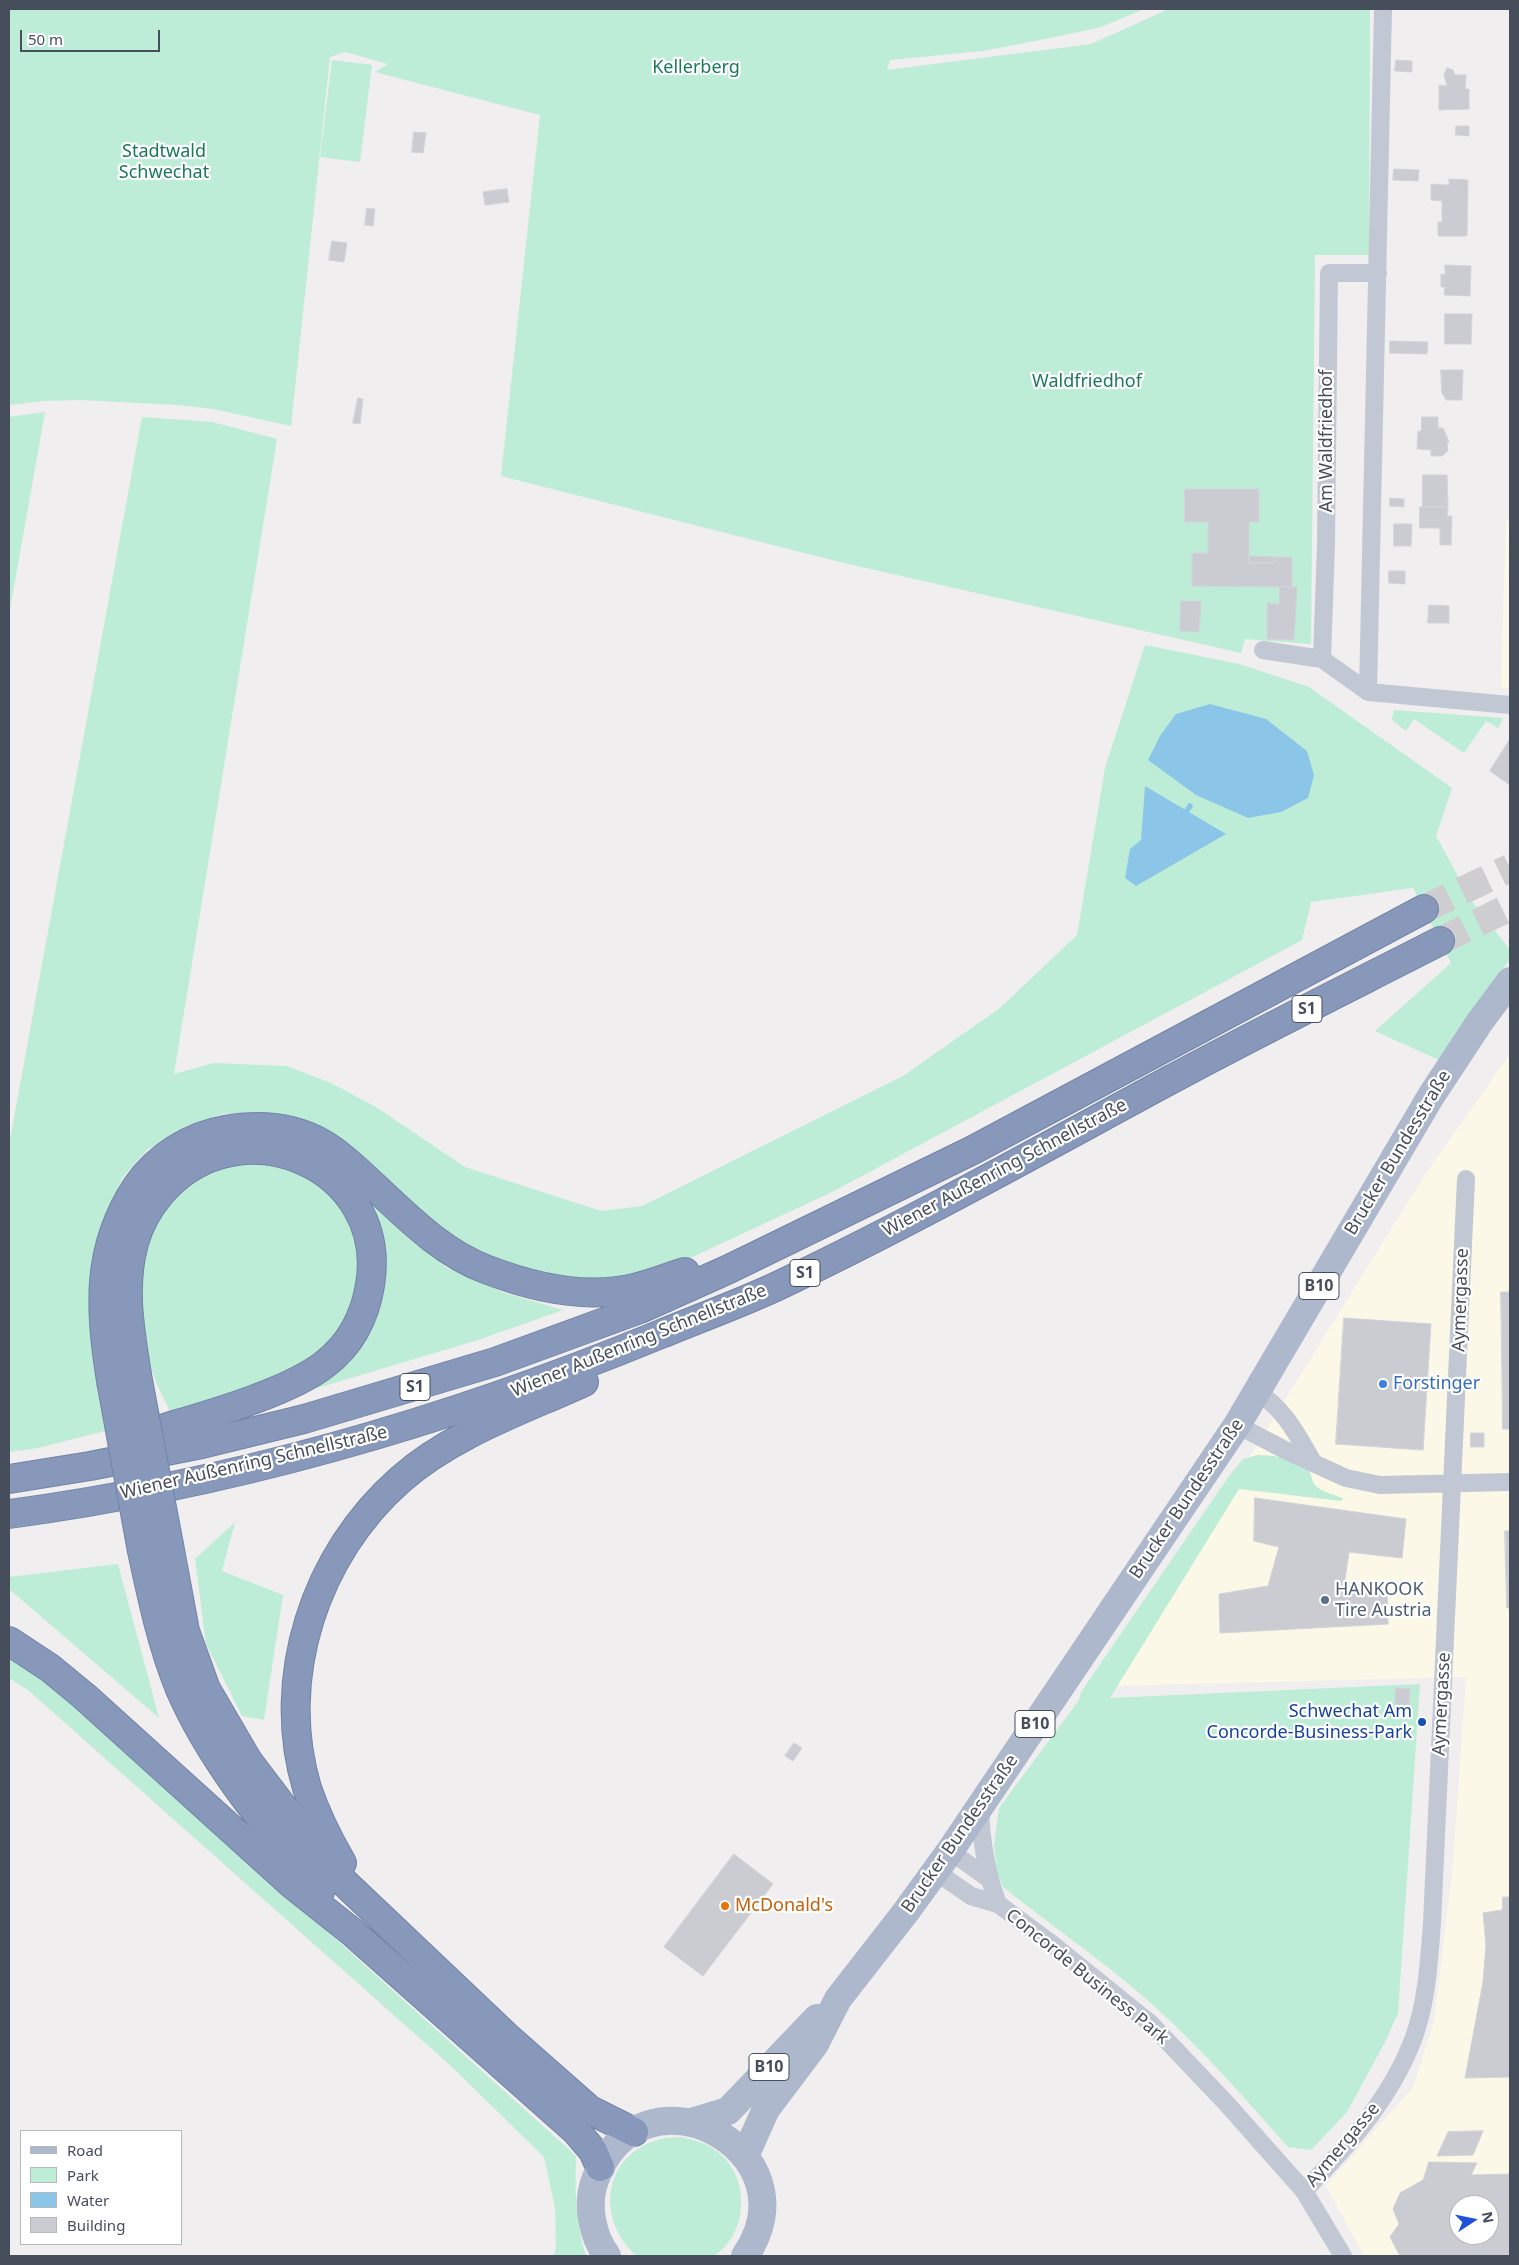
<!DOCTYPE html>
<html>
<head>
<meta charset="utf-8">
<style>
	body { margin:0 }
	#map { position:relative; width:1519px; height:2265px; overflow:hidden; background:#f0eeee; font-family:"Noto Sans",sans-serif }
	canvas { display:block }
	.frame { position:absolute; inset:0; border:10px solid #474e5b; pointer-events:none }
	.legend { position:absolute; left:20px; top:2130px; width:162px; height:115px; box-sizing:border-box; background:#fff; border:1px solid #b5b8bd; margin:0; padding:6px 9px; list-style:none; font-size:15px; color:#474e5b }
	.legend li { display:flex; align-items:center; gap:10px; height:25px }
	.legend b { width:25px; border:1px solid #b5b8bd }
	.north { position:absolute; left:1449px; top:2195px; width:50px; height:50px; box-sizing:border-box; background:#fff; border:1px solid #b5b8bd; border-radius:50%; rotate:79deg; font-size:14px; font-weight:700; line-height:20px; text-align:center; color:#474e5b }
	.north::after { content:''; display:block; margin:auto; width:18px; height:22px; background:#1f52d9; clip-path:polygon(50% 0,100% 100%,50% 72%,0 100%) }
	.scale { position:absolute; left:20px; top:30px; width:140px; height:22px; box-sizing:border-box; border:2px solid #474e5b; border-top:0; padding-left:6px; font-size:15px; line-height:18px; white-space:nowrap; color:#474e5b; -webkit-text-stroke:4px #fff; paint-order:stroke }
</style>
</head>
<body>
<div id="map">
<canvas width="1519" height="2265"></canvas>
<div class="frame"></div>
<ul class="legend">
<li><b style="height:6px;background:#aeb8cc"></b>Road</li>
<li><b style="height:14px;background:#bdedd7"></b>Park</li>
<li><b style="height:14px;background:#8bc6e9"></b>Water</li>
<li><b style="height:14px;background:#cbccd2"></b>Building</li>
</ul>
<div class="north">N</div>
<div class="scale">50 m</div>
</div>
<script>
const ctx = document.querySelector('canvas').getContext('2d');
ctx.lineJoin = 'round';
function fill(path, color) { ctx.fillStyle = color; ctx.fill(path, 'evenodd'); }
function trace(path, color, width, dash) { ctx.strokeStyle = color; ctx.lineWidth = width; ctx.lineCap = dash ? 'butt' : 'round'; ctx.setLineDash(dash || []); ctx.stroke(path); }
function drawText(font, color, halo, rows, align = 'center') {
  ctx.font = font + ' "Noto Sans",sans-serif'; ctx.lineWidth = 4.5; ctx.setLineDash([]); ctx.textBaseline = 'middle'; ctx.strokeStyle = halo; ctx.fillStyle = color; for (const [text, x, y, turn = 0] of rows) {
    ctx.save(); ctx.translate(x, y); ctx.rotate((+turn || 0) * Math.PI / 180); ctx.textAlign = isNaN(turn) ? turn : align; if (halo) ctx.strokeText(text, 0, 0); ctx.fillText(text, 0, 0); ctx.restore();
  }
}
const commercial = new Path2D(`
	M1506 521H1510V687L1501 688Z
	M1510 1054V2256H1364L1326 2186 1413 2087 1434 2022 1453 1864 1466 1677 1107 1686 1424 1176ZM1459 2205H1489V2235H1459Z`);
const green = new Path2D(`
	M9 9H1144L1101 27 1060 36 983 51 890 60 887 70 1091 44 1169 9H1370L1369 255H1315L1311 644 1245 639 1241 653 844 563 501 476 540 115 375 72 388 64 345 52 330 57 291 426 213 409 178 405 79 400 43 401 9 405Z
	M332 60 372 65 360 162 320 157Z
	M45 412 9 615V417Z
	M142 417 212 422 277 439 174 1074 214 1063 286 1066 329 1082 376 1107 465 1167 601 1211 642 1206 903 1076 1000 1008 1077 935 1105 768 1145 645 1239 664 1309 687 1452 788 1436 836 1471 900 1510 950V959L1439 1060 1375 1031 1451 963 1413 888 1311 902 1302 940 832 1192 686 1260 618 1282 577 1284 472 1252 298 1120 258 1112 223 1114 186 1126 147 1150 122 1178 97 1244 88 1297 96 1384 105 1431 38 1448 9 1452V1145Z
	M1394 710 1502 718 1503 719 1498 728 1486 721 1464 753 1414 719 1406 731 1392 720Z
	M244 1158 315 1178 339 1202 353 1225 362 1267 348 1320 326 1350 285 1374 224 1399 170 1414C166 1398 156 1388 153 1372L145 1374C137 1296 121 1224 197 1174 209 1166 229 1163 244 1158Z
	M351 1184 446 1267 502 1292 563 1310 478 1340 311 1390 357 1345 377 1302Z
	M1257 1455C1272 1455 1299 1458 1309 1471 1313 1477 1311 1483 1318 1488 1325 1493 1335 1495 1343 1498L1341 1501 1239 1489 1110 1698 1420 1684 1398 2013 1385 2042 1347 2112 1311 2150 1288 2147C1237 2089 1186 2031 1126 1982 1086 1949 1043 1919 1003 1887L997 1872 994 1845 999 1808 1079 1700 1081 1692 1229 1476 1243 1459Z
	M235 1522 222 1571 283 1595 264 1720 242 1716 206 1644 195 1559Z
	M118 1564 159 1718 9 1589V1577Z
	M9 1655 59 1689 576 2156C575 2191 575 2223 586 2256H553L556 2249 555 2207 544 2157 451 2066 28 1690 9 1678Z
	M680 2137C695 2140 707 2143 719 2153 751 2179 748 2234 714 2256H637C596 2220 602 2157 657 2140 664 2137 673 2138 680 2137Z`);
const water = new Path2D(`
	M1210 704 1266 719 1307 751 1314 775 1308 798 1281 812 1248 818 1196 795 1148 760 1160 736 1176 714Z
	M1145 786 1226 834 1136 886 1125 878 1130 849 1141 840Z`);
const stream = new Path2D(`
	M1184 815 1190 806`);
const building = new Path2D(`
	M1396 60 1412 61V72L1395 71Z
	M1447 68 1453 70 1455 75H1466L1465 89H1469V109L1439 110V85L1447 86 1444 75Z
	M1456 126H1469V136L1456 135Z
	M414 132 426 133 423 153 412 152Z
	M1394 169 1419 170 1418 181 1393 180Z
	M1449 179 1468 180 1467 236H1438V222H1442V201L1431 200V184L1449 185Z
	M507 189 509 202 485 205 483 192Z
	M367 208 375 209 373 226 365 225Z
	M332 241 347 243 344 262 329 260Z
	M1445 265 1471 266 1470 296 1444 295 1445 287H1441V274L1445 275Z
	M1445 314H1472L1471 344H1445Z
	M1390 341 1428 342 1427 354 1390 353Z
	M1441 370H1463L1462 400H1446L1442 393Z
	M358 398 363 399 360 424 353 423Z
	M1422 417H1438V428H1443L1449 442 1447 443 1448 451 1442 456H1431V450L1417 449 1418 431H1421Z
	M1423 475H1447L1448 507H1423Z
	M1185 489H1259V522H1249V563H1276V557H1292V587L1192 586V553H1208V522H1185Z
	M1390 498 1404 499V507L1390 506Z
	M1420 507H1448L1447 516H1452L1451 545H1440V528H1420Z
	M1394 524H1412L1411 546H1394Z
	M1249 556 1276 557V563H1249Z
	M1389 571H1405V584L1389 583Z
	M1280 586 1297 587 1294 640 1267 639V603L1279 604Z
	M1181 601H1201L1199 632 1180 631Z
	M1429 605 1449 606V623H1428Z
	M1510 739V785L1490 771Z
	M1501 1292H1510V1429H1503Z
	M1344 1318 1431 1324 1423 1450 1336 1444Z
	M1471 1433H1484V1447H1471Z
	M1255 1498 1406 1519 1402 1558 1349 1552 1344 1586 1387 1583 1388 1624 1220 1633 1219 1594 1268 1586 1279 1547 1254 1541Z
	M1505 1531H1510V1608H1507Z
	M1396 1688 1410 1689 1408 1717H1395Z
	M794 1743 802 1748 793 1761 785 1756Z
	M734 1854 773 1884 703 1976 664 1947Z
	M1503 1897H1510V2077L1465 2078 1483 1982 1486 1945 1483 1913 1502 1910Z
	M1483 2131 1473 2155 1437 2156 1448 2132Z
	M1429 2162 1477 2163 1471 2175 1510 2174V2256H1400L1390 2237 1399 2224 1393 2209 1400 2193 1423 2180ZM1459 2205H1489V2235H1459Z`);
const highwayTunnel = new Path2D(`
	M1424 909 1510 868
	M1440 941 1510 907`);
const street = new Path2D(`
	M1263 650 1322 659 1368 692 1510 705
	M1322 659 1326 544 1329 273H1378
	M1368 692 1383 9
	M1257 1392C1284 1408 1298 1436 1313 1462
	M1237 1425 1287 1451 1346 1478 1380 1485 1510 1482
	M980 1807C981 1841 986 1872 998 1904
	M950 1851 989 1879
	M935 1871 971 1896 998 1904 1052 1944 1150 2023 1227 2104 1304 2191 1343 2256
	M1304 2191C1348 2146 1392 2097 1414 2037 1427 2001 1429 1961 1432 1923L1466 1179`);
const primary = new Path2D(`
	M692 2122 728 2111 817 2018
	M745 2156 766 2109 815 2044 838 1999 905 1913 950 1851 1237 1425 1431 1096 1479 1023 1510 981
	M607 2256C592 2235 586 2205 595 2180 641 2055 818 2151 745 2256`);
const highway = new Path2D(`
	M111 1381C100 1309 95 1250 137 1186 157 1157 190 1136 225 1130 259 1124 295 1127 325 1145 343 1156 360 1173 375 1187 409 1219 444 1254 488 1270 532 1287 586 1299 634 1288 651 1284 668 1277 685 1272
	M125 1442C139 1435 156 1431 171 1426 215 1413 291 1391 325 1364 351 1344 365 1316 370 1285 390 1166 239 1102 161 1193 149 1207 139 1225 134 1243 122 1287 130 1331 137 1375
	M9 1479 90 1466 202 1444 304 1419 495 1362 640 1309 729 1269 973 1150 1424 909
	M9 1514C233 1484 452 1420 661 1334 704 1316 748 1301 790 1280 919 1218 1044 1148 1170 1080 1259 1032 1350 987 1440 941
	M169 1545 185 1631 206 1689 248 1761 331 1870 506 2036 590 2110 634 2132
	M142 1551C152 1598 162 1645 180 1689 213 1765 269 1829 320 1892
	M9 1641 50 1668 84 1696 293 1885 352 1932 576 2131 593 2151 600 2167
	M342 1863C328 1839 316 1815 307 1788 274 1678 315 1554 401 1479 452 1434 523 1410 584 1382`);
const highwayBridge = new Path2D(`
	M137 1375 169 1545
	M111 1381 142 1551`);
const markers = [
	[1383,1384,5,"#3f7fe0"],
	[1325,1600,5,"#5c6f8a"],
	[1422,1722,5,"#1a4fb4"],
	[725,1906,5,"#e8710a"]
];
const shields = [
	[1307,1009,30],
	[805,1273,30],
	[1319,1286,40],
	[415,1387,30],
	[1035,1724,40],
	[769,2067,40]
];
const shieldNames = [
	["S1",1307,1009],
	["S1",805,1273],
	["B10",1319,1286],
	["S1",415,1387],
	["B10",1035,1724],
	["B10",769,2067]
];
const parkNames = [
	["Kellerberg",696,68],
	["Stadtwald",164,152],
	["Schwechat",164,173],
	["Waldfriedhof",1087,382]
];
const streetNames = [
	["Am Waldfriedhof",1327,441,-90],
	["Brucker Bundesstraße",1398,1153,-59],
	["Wiener Außenring Schnellstraße",1005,1168,-28],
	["Aymergasse",1461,1300,-88],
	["Wiener Außenring Schnellstraße",639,1341,-22],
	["Wiener Außenring Schnellstraße",254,1463,-13],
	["Brucker Bundesstraße",1187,1499,-56],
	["Aymergasse",1442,1704,-87],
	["Brucker Bundesstraße",960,1834,-55],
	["Concorde Business Park",1087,1977,39],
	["Aymergasse",1343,2145,-50]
];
const shopNames = [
	["Forstinger",1393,1384]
];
const serviceNames = [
	["HANKOOK",1335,1590],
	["Tire Austria",1335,1611]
];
const transitNames = [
	["Schwechat Am",1412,1712],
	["Concorde-Business-Park",1412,1733]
];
const foodNames = [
	["McDonald's",735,1906]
];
fill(commercial, '#fbf8e7');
fill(green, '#bdedd7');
fill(water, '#8bc6e9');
trace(stream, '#8bc6e9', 5.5);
fill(building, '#cbccd2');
trace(building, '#d2d3d9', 1);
trace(highwayTunnel, '#ceced1', 28, [28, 14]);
trace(highway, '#7283a7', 30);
trace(street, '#c2c8d3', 18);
trace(primary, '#aeb8cc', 28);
trace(highway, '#8798bb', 28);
trace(highwayBridge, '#7283a7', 30, []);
trace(highwayBridge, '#8798bb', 28);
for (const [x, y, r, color] of markers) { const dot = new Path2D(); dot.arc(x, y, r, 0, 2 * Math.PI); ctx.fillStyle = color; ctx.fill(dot); trace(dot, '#fff', 2); }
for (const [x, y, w] of shields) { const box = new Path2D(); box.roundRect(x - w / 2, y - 13.5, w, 27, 4); ctx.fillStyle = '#fff'; ctx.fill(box); trace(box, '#474e5b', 1); }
drawText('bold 16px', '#474e5b', null, shieldNames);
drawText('18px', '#1a7959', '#fff', parkNames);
drawText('18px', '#474e5b', '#fff', streetNames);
drawText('18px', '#366cbe', '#fff', shopNames, 'left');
drawText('18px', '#4e5e75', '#fff', serviceNames, 'left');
drawText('18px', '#164399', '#fff', transitNames, 'right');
drawText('18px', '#c56008', '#fff', foodNames, 'left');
</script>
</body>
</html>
